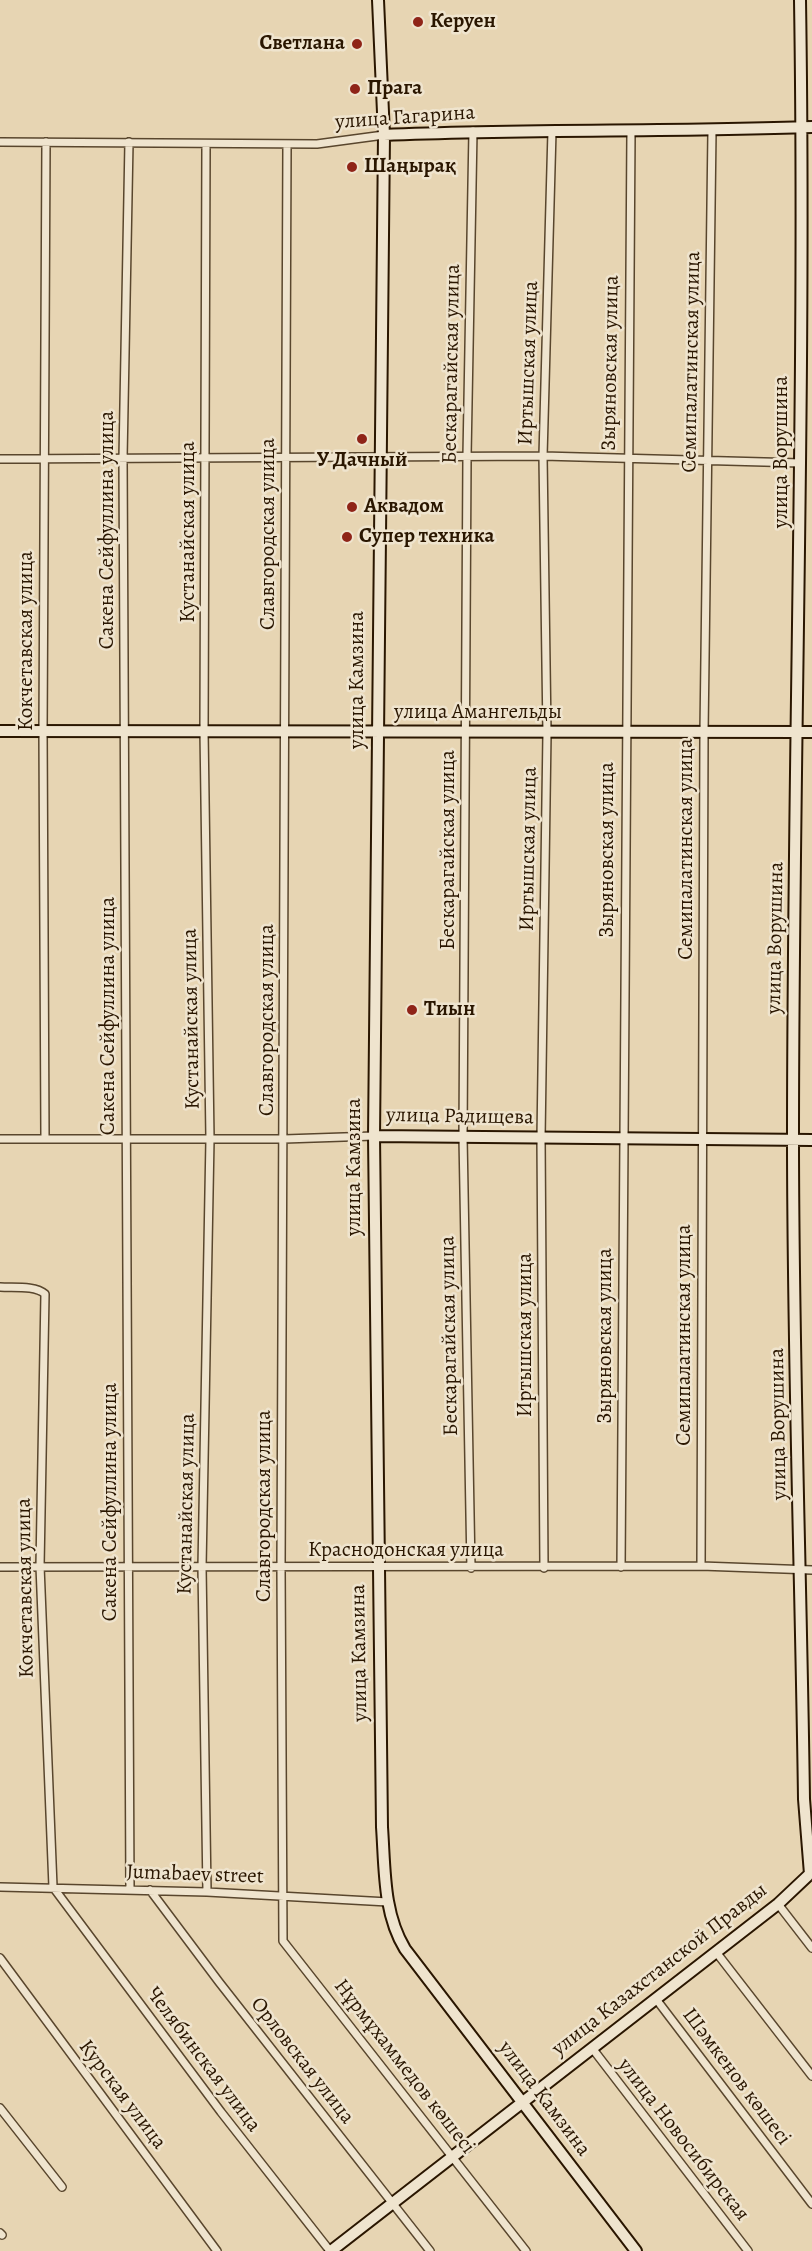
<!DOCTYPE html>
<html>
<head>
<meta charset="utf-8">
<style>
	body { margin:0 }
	canvas { display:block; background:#e7d5b3 }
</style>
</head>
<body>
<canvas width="812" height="2251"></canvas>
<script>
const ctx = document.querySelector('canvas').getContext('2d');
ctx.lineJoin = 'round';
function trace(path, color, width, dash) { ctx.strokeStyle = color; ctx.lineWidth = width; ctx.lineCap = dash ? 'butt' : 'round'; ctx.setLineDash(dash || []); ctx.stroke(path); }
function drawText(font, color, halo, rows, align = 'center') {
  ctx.font = font + ' Alegreya,serif'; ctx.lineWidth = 5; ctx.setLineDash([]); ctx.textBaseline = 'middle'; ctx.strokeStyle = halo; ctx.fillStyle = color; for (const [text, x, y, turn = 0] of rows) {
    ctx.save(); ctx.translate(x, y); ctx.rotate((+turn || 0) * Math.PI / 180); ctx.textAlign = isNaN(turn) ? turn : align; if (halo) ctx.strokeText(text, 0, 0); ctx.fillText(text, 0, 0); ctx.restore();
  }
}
const street = new Path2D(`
	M0 142 317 144 384 135
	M129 142 123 458 130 1889
	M287 144 281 1567 283 1941 526 2251
	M206 145 204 731 210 1139 202 1567 207 1892
	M0 459 543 456 801 463
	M0 1139H284L374 1136
	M45 1139 43 731 46 142
	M0 1287C13 1288 35 1285 45 1294L40 1566 53 1887 221 2112 330 2251
	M701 1566 704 732 712 131
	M0 1567 701 1566 812 1570
	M621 1567 631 132
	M471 1568 463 1137 467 456 473 131
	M544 1568 541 1138 547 733 543 456 552 131
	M0 1887 207 1892 388 1902
	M150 1890 219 1982 430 2251
	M778 1904 812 1948
	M716 1952 812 2076
	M0 1958 217 2251
	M656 1999 812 2204
	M592 2048 748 2251
	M0 2108 62 2187
	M0 2233 2 2235`);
const secondary = new Path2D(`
	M378 0 384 135 374 1136 382 1827C385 1869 383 1913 405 1949L636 2251
	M800 0C806 380 793 759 793 1139 793 1359 801 1579 804 1799L810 1874
	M384 135C526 129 669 132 812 127
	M0 731 812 732
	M374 1136 812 1140
	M331 2251 778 1904 812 1872`);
const markers = [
	[418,22,6,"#8f2418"],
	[357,44,6,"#8f2418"],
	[355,89,6,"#8f2418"],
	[352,167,6,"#8f2418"],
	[362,439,6,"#8f2418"],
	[352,507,6,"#8f2418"],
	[347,537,6,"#8f2418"],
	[412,1010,6,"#8f2418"]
];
const poiNames = [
	["Керуен",430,22],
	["Светлана",345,44,"right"],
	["Прага",367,89],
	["Шаңырақ",364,167],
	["У Дачный",362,461,"center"],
	["Аквадом",364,507],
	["Супер техника",359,537],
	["Тиын",424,1010]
];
const streetNames = [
	["улица Гагарина",405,118,-4],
	["Семипалатинская улица",692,362,-89],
	["Иртышская улица",529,363,-88],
	["Зыряновская улица",611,363,-89],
	["Бескарагайская улица",452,364,-89],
	["улица Ворушина",782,452,-90],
	["Сакена Сейфуллина улица",108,530,-90],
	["Кустанайская улица",189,532,-90],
	["Славгородская улица",269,534,-90],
	["Кокчетавская улица",27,641,-90],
	["улица Камзина",358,680,-90],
	["улица Амангельды",478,713],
	["Иртышская улица",529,849,-89],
	["Семипалатинская улица",687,849,-90],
	["Бескарагайская улица",449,850,-90],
	["Зыряновская улица",608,850,-90],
	["улица Ворушина",776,938,-89],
	["Сакена Сейфуллина улица",109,1016,-90],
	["Кустанайская улица",192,1019,-91],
	["Славгородская улица",268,1020,-90],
	["улица Радищева",460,1117,1],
	["улица Камзина",355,1167,-90],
	["Иртышская улица",526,1335,-90],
	["Семипалатинская улица",685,1335,-90],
	["Бескарагайская улица",450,1336,-91],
	["Зыряновская улица",606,1336,-90],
	["улица Ворушина",779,1424,-91],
	["Сакена Сейфуллина улица",111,1502,-90],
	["Кустанайская улица",187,1504,-89],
	["Славгородская улица",265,1506,-90],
	["Краснодонская улица",406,1551],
	["Кокчетавская улица",26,1588,-91],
	["улица Камзина",360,1653,-91],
	["Jumabaev street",195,1875,2],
	["улица Казахстанской Правды",660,1970,-38],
	["Челябинская улица",203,2060,53],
	["Орловская улица",302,2061,52],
	["Нұрмұхаммедов көшесі",404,2067,52],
	["Шәмкенов көшесі",736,2077,53],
	["Курская улица",122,2095,53],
	["улица Камзина",544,2099,53],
	["улица Новосибирская",683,2140,52]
];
trace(street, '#59462d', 10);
trace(secondary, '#2a1600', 14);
trace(street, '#efe4ce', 7);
trace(secondary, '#efe4ce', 10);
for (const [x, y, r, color] of markers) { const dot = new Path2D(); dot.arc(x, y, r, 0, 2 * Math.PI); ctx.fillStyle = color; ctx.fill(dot); trace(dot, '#efe4ce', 2); }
drawText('bold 21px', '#2a1600', '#efe4ce', poiNames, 'left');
drawText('21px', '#2a1600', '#efe4ce', streetNames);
</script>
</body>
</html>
